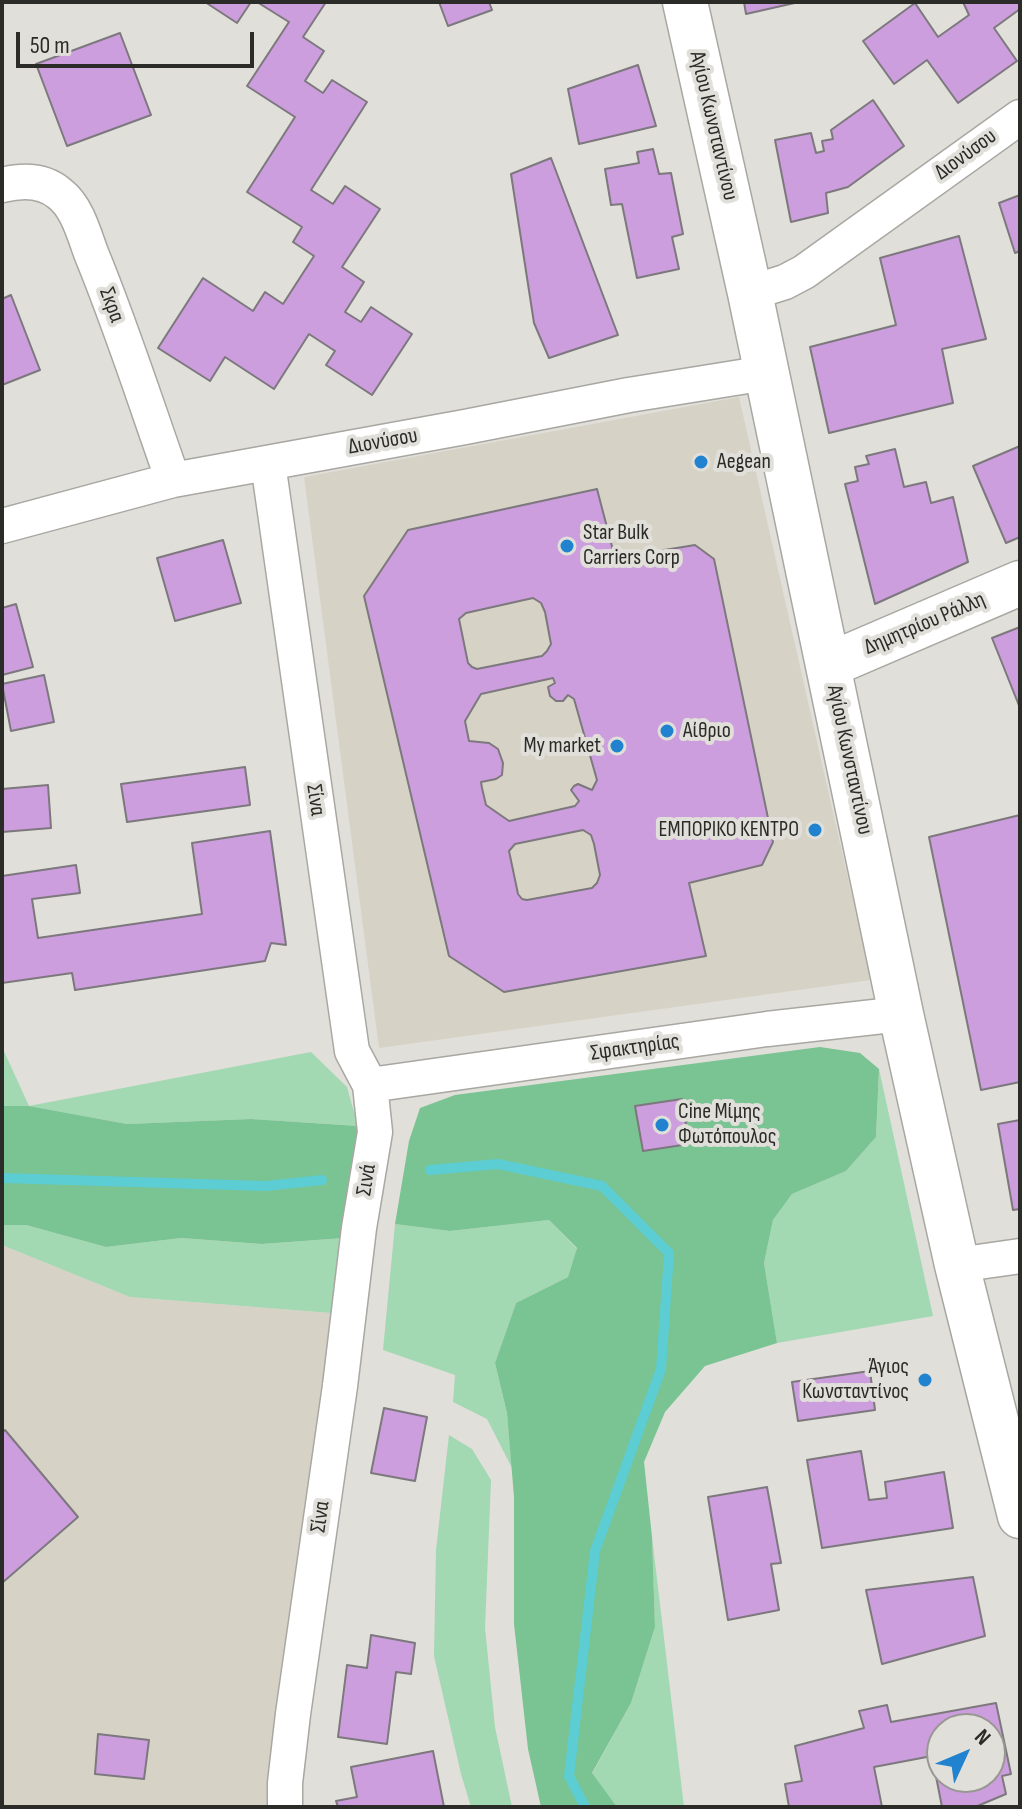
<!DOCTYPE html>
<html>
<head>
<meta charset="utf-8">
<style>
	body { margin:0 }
	#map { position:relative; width:1022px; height:1809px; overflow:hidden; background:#e1dfd9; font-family:"Sofia Sans Condensed",sans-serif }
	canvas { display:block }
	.frame { position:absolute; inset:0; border:4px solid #2b2b28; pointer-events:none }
	.north { position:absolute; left:926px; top:1713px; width:80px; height:80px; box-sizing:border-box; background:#e1dfd9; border:2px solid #989792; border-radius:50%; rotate:46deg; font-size:22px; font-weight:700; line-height:32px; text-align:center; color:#2b2b28 }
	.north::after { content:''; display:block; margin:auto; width:28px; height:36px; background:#2183cf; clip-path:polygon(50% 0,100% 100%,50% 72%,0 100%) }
	.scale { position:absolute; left:16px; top:32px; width:238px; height:36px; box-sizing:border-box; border:4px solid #2b2b28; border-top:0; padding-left:10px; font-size:24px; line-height:28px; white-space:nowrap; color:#2b2b28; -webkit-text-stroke:6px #e1dfd9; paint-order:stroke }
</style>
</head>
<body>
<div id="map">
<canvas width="1022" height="1809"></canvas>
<div class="frame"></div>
<div class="north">N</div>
<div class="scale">50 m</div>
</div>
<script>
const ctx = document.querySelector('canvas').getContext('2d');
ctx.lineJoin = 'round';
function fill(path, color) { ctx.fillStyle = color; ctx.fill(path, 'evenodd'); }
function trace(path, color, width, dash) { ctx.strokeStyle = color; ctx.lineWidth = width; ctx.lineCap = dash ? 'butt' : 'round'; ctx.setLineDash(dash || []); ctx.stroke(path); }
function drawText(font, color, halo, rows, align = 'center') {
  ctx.font = font + ' "Sofia Sans Condensed",sans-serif'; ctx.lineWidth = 8; ctx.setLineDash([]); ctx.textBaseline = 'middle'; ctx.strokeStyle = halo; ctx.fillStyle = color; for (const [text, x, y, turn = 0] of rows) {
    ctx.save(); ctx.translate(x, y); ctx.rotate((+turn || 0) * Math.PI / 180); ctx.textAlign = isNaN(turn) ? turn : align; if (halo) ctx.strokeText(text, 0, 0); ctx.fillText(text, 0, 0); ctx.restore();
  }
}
const built = new Path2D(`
	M739 397 871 980 379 1048 304 477Z
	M2 1245 130 1297 344 1314 294 1635 273 1724V1807H2Z`);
const green = new Path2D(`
	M2 1047 29 1106 311 1052 347 1087 358 1126 251 1119 127 1124 29 1106H2Z
	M879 1069 933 1316 777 1343 764 1263 773 1220 792 1194 846 1171 876 1137Z
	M549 1220 577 1249 568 1277 516 1303 495 1363 507 1413 512 1468 487 1419 453 1402 455 1375 383 1350 395 1224 450 1231Z
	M2 1225H26L106 1247 181 1238 262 1244 344 1238V1314L130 1297 2 1245Z
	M449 1435 472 1449 491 1480 485 1628 495 1727 512 1807H471L461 1774 434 1656 436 1550Z
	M652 1537 684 1807H617L592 1774 631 1703 655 1627Z`);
const forest = new Path2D(`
	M820 1047 860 1053 879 1069 876 1137 846 1171 792 1194 773 1220 764 1263 777 1343 705 1366 665 1412 644 1462 652 1537 655 1627 631 1703 592 1773 617 1807H541L528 1749 514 1624V1497L507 1413 495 1363 516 1303 568 1277 577 1248 549 1220 450 1231 395 1224 409 1141 420 1108 455 1095Z
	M2 1106H29L127 1124 251 1119 358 1126 344 1238 262 1244 181 1238 106 1247 26 1225H2Z`);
const stream = new Path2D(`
	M430 1170 498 1164 602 1186 669 1253 661 1369 595 1551 569 1776 585 1807
	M2 1178 266 1186 322 1180`);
const building = new Path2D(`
	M205 2H251L237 23Z
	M257 2H326L303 37 324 51 305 81 323 93 332 80 367 102 311 190 333 204 345 186 380 209 342 267 364 282 345 312 361 322 371 307 412 334 372 395 326 365 335 351 309 334 274 389 225 357 210 381 158 348 203 278 253 311 265 292 283 304 314 256 293 242 302 227 247 192 295 117 247 86 289 22Z
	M439 2H489L492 10 448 26Z
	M744 2H799L746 14Z
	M963 2H1020V9L994 28 1017 61 958 103 927 60 894 84 863 41 915 3 938 37 969 15Z
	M120 33 151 115 67 146 36 64Z
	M638 65 656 126 579 144 568 89Z
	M873 100 904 146 848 187 826 193 828 213 791 222 775 140 811 133 816 153 824 151 822 141 833 139 831 130Z
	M653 149 659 174 671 173 683 234 672 237 679 269 637 278 622 204 611 205 605 169 639 163 637 152Z
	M551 158 618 335 549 358 534 323 511 174Z
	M1020 195V251L1015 253 999 203Z
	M959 236 986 339 942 349 953 403 829 433 810 347 896 325 880 258Z
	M11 295 40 370 2 385V299Z
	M1020 446V537L1006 543 973 466Z
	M895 449 904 487 926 482 931 503 953 497 968 562 875 604 845 484 858 481 855 467 869 464 866 456Z
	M597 489 615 558 695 545 714 559 773 842 762 865 689 883 706 956 504 992 449 956 364 596 408 530ZM533 598 541 603 545 612 551 644 547 651 542 656 477 669 472 667 468 663 459 619 466 613ZM553 678 555 683 548 687 550 696 556 701H563L568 695 574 699 597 780 592 790 578 784 574 786 571 790 579 801 575 806 509 821 486 805 482 788 481 782 496 779 502 775 503 763 498 749 489 743 469 741 465 721 481 694ZM583 830 591 835 594 844 600 875 597 883 592 888 527 900 522 899 518 894 509 851 515 844Z
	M223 540 241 603 175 621 157 558Z
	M16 604 33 667 2 675V608Z
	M1020 627V708L992 638Z
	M44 675 54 722 11 731 2 684Z
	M245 767 250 805 127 822 121 784Z
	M48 785 51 828 2 832V789Z
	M1020 815V1082L981 1090 929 837Z
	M270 831 286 945 271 943 265 961 75 990 72 973 2 983V876L76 865 80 893 32 899 38 938 202 914 192 843Z
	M682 1099 689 1144 643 1151 635 1106Z
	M1020 1120V1209L1013 1210 998 1124Z
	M870 1371 875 1410 798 1421 792 1382Z
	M384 1408 427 1417 415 1481 371 1473Z
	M5 1430 78 1517 2 1583V1433Z
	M861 1451 869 1500 887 1498 885 1482 944 1472 953 1528 822 1548 807 1460Z
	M767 1487 781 1563 771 1564 779 1610 728 1620 708 1497Z
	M973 1577 985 1636 882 1664 866 1590Z
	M371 1635 415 1643 411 1674 396 1672 387 1744 338 1737 347 1665 367 1668Z
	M996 1703 1011 1774 1002 1776 1006 1794 975 1807H942L932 1756 874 1767 882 1807H789L785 1784 802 1781 795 1746 864 1728 859 1711 887 1705 891 1722ZM942 1729H990V1777H942Z
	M98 1734 149 1740 144 1779 95 1774Z
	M433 1751 444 1807H338L336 1801 357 1797 351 1767Z`);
const street = new Path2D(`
	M2 185C22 180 44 180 60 194 77 207 84 234 91 253 122 328 146 404 173 480
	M750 293 785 282 804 272 1020 117
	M268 463 352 1051 370 1085 375 1132 359 1228 340 1386 293 1714 285 1783V1807
	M2 526 173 480 465 427 629 395 766 373
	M370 1085 767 1029 901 1014
	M957 1265 1020 1256`);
const secondary = new Path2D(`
	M685 2 750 293 901 1014 957 1265 1020 1516
	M829 665 1020 583`);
const markers = [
	[701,462,8,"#2183cf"],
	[567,546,8,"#2183cf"],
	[667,731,8,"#2183cf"],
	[617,746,8,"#2183cf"],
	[815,830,8,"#2183cf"],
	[662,1125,8,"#2183cf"],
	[925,1380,8,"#2183cf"]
];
const streetNames = [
	["Αγίου Κωνσταντίνου",713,126,77],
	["Διονύσου",966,155,-36],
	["Σκρα",111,305,70],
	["Διονύσου",383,442,-10],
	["Δημητρίου Ράλλη",925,624,-23],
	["Αγίου Κωνσταντίνου",849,760,78],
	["Σίνα",315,800,82],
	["Σφακτηρίας",635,1048,-8],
	["Σινά",367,1180,-81],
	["Σίνα",321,1517,-82]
];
const poiNames = [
	["Aegean",717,462],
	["Star Bulk",583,533],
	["Carriers Corp",583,558],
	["Αίθριο",683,731],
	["My market",601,746,"right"],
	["ΕΜΠΟΡΙΚΟ ΚΕΝΤΡΟ",799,830,"right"],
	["Cine Μίμης",678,1112],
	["Φωτόπουλος",678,1137],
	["Άγιος",909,1367,"right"],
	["Κωνσταντίνος",909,1392,"right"]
];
fill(built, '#d6d3c6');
fill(green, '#a2d8b2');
fill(forest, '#7ac392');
trace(stream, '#5ccdd3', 10);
fill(building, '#cd9ede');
trace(building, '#7c787d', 2);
trace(street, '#a9a7a2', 37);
trace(secondary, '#a9a7a2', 47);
trace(street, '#fff', 34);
trace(secondary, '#fff', 44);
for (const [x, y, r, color] of markers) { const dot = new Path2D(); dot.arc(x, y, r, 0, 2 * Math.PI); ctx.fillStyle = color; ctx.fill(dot); trace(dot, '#e1dfd9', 3); }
drawText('22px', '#2b2b28', '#e1dfd9', streetNames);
drawText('22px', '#2b2b28', '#e1dfd9', poiNames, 'left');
</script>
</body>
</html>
